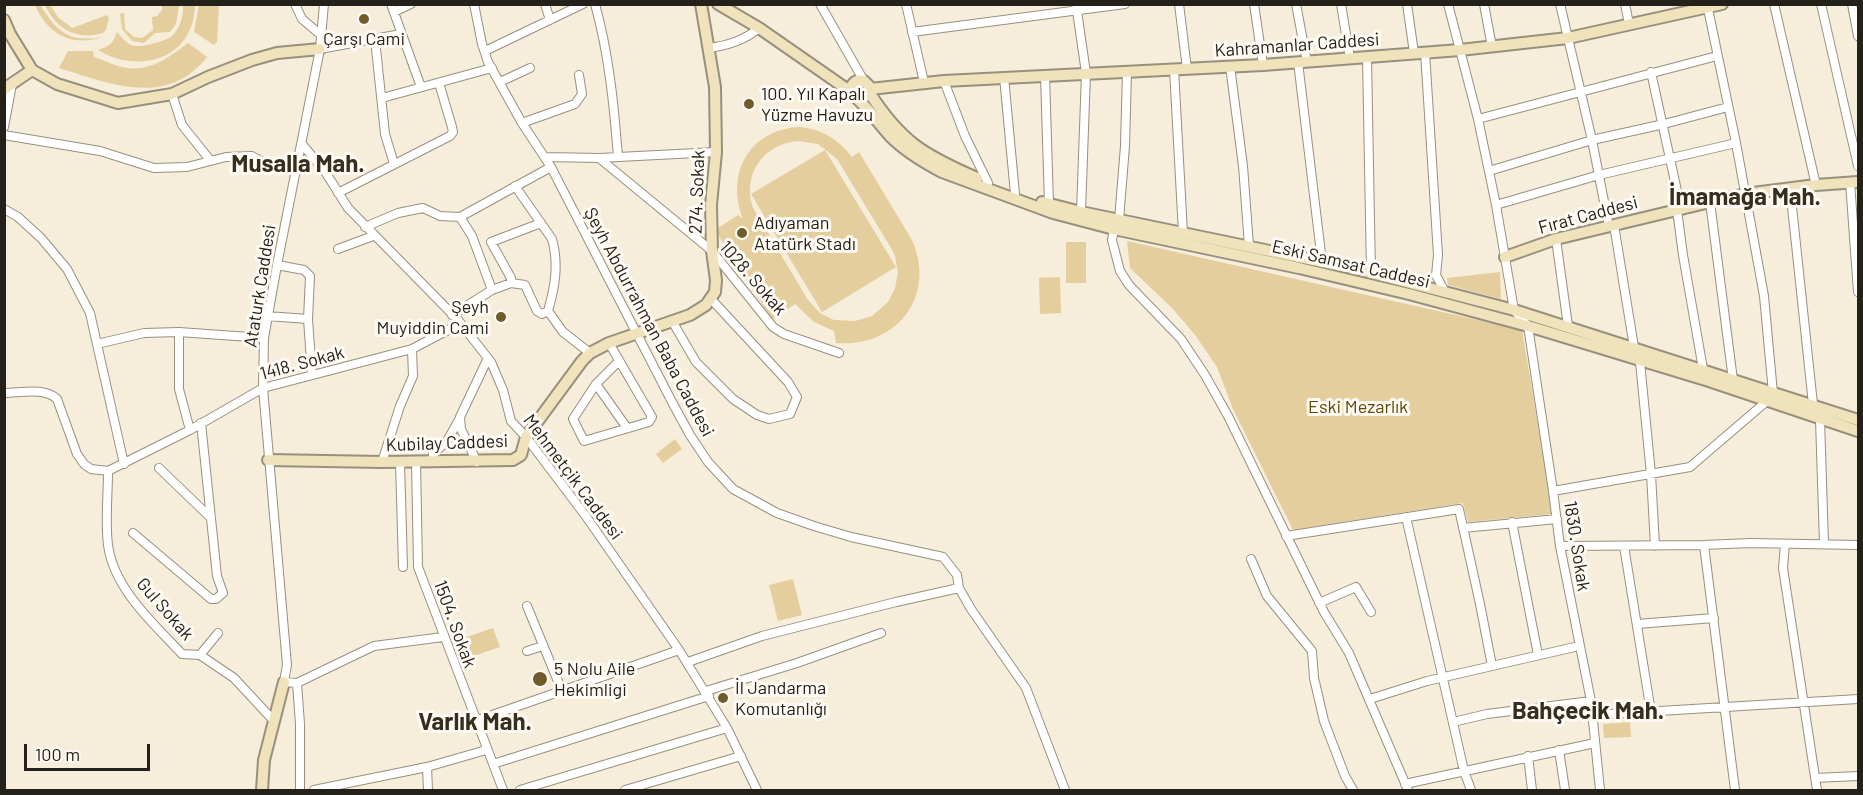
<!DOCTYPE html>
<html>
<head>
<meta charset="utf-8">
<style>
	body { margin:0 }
	#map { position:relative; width:1863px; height:795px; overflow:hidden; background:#f6eddb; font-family:Barlow,sans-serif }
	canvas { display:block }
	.frame { position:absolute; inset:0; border:6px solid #24211a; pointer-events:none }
	.scale { position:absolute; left:24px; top:744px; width:126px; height:27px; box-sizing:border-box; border:3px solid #24211a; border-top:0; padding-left:8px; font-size:18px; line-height:21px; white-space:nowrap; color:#24211a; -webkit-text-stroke:4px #fffbf4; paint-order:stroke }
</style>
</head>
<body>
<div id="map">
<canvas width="1863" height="795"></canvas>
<div class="frame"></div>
<div class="scale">100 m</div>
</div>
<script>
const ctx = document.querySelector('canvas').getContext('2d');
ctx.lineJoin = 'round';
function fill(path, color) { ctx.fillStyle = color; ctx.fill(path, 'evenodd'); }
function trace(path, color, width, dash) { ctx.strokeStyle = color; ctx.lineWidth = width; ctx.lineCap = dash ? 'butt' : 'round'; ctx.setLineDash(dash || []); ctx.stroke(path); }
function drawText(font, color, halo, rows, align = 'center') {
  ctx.font = font + ' Barlow,sans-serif'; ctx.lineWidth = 6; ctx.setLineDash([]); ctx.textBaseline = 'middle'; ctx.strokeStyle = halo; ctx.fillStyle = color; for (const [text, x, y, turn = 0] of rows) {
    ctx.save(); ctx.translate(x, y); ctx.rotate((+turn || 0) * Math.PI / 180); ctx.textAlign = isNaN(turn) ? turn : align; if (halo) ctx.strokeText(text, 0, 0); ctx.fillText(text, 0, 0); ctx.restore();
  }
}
const green = new Path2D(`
	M199 4 219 5 217 42 214 45 194 32Z
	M35 5H40C58 32 68 43 103 37 72 47 48 35 35 5Z
	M45 5H50L58 17 72 28 107 15 109 18 106 30 103 33C77 41 56 29 45 5Z
	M162 5H179L176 24 170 32 155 33 144 43 132 41 122 29 120 14 124 13 125 29 134 37 142 38 153 30 152 17 157 16 162 10Z
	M183 5H195C194 59 139 75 98 50 109 46 113 44 117 32 121 36 126 43 131 45 139 49 166 41 172 36 180 29 184 14 183 5Z
	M188 43 207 57C167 108 110 84 59 68L68 51H93L94 57C104 60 116 67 127 68 151 71 170 57 188 43Z
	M800 127C822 129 838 139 852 157L859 152 912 240C937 297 896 348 836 343L834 331 814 322 795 304 772 320 715 230 738 215 743 219C725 173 750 129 800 127ZM797 141 818 144 837 159 891 248 895 256 898 273 895 288 888 302 872 316 855 321 834 320 820 313 808 300 753 208C742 175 762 145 797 141Z
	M825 150 896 267 822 312 751 194Z
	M1127 241 1522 330 1553 514 1468 522 1463 503 1293 530 1233 409 1217 367 1195 335 1174 310 1130 268Z
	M1066 242H1086V283H1066Z
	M1500 272 1501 299 1448 285 1447 278Z
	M1060 277 1061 313 1040 314 1039 278Z
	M675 439 682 449 663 463 656 454Z
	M793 579 802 615 778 621 769 585Z
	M493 628 500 647 459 661 452 642Z
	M1630 722 1631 737 1604 738 1603 724Z`);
const street = new Path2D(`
	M295 4 302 19 321 35
	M324 4 320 49 277 265 264 338 263 388 287 665 284 682 297 683 374 646 443 637
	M391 4 421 87
	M474 4 482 44 488 62 522 123 551 167 672 402 690 435 708 462 733 489 777 513 814 526 851 537 943 557 957 575 959 588 971 609 1026 688 1065 790
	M545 4 550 20
	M595 4C609 54 614 106 618 157
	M820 4 864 81
	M906 4 924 82
	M1076 4 1086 73 1081 212
	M1179 4 1187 69
	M1254 4 1263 65
	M1296 4 1307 62
	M1341 4 1350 59
	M1407 4 1414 53
	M1448 4 1478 119 1496 205 1514 310 1528 326 1553 491 1560 546 1591 701 1600 790
	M1484 4 1492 47
	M1560 4 1592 140 1609 227
	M1625 4 1629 24
	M1707 4 1736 143 1764 296 1773 393
	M1774 4 1816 185
	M1821 4 1858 166
	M1852 4 1858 36
	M394 12 411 4
	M912 32 1125 4
	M375 39 385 134 394 164
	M708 48C726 46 745 40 759 28
	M320 49 401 34
	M485 51 583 4
	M1425 52 1438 255 1436 275 1445 292
	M1367 57 1371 274
	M1298 62 1322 262
	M1230 66 1243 166 1249 246
	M1174 69 1183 233
	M1127 71 1125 146 1119 220 1114 229 1112 240 1120 271 1129 285 1181 339 1205 375 1228 416 1324 612 1349 653 1408 790
	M1651 72 1681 209
	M1045 75 1049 204
	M1004 77 1015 194
	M944 81 965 136 988 183
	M500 82 530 68
	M172 94 182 125 210 160
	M382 98 492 68
	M1478 119 1717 56
	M522 123 575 104 582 94 579 75
	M4 127 12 84
	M4 135 100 151 154 168 187 167 226 157 252 156 266 164 297 166
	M302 144 326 173 348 208 458 320 491 362 503 390 511 421 526 437 585 515 679 650 727 728 757 790
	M545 157 599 158 716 152
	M599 158 712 251 773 327 784 334 839 353
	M1489 171 1592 140 1664 124 1728 107
	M1850 182 1858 292
	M515 186 552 239C559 264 555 287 548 311
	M1790 188 1813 404
	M338 193 450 136 453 132 452 127 439 83
	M1710 202 1733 380
	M1496 205 1599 175 1736 143
	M4 209 18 217 41 238 67 269 90 313 124 464
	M1677 210 1683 255 1703 369
	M460 217 472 236 492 290
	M1614 225 1634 347
	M365 227 398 213 423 208 440 216 460 217 551 167
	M1556 239 1568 326
	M338 249 373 236
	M277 265 304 270 310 276 308 319 312 375
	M511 283V278L491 242 541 223
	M548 311 563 332 590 353
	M452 315 492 290 511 283 525 285 537 311 542 314 548 311
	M267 316 308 319
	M672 321 696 362 733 399 757 415 769 419 790 414 797 397 788 382 711 299
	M179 332V389L190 430
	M609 343 652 417 649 422 584 441 573 419 596 384 619 361
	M97 344 144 333 179 332 264 338
	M1640 362 1651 474 1655 546
	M596 384 627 428
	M4 393C21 393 44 387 57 399L77 454 84 464 91 469 108 471 190 430 263 388 412 349 452 328 458 320
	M1820 419 1824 544
	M416 461 418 567 503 790
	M382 462 400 406 413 376 412 349
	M400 462 403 567
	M433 462V454L447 441 460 418
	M477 462 461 429 460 417 488 358
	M159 468 211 518
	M108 471C108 495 105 521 108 545 114 589 153 623 182 654L200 655 234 678 274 721
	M1553 491 1690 467 1767 401
	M1406 517 1464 771 1471 790
	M1512 522 1538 655
	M1463 528 1557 519
	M133 533 211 599H216L223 593 217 576 201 423
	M1286 536 1459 509 1480 604 1492 666
	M1785 544 1783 568 1817 790
	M1704 545 1735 790
	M1560 546 1704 545 1750 543 1858 545
	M1624 546 1651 712
	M1251 559 1267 596 1312 651 1314 678 1324 721 1345 776 1353 790
	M1319 603 1356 587 1371 612
	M527 606 562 691
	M1637 624 1714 618
	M527 651 543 646
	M200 655 218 633
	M688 662 762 636 896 602 959 588
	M297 683 300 724V790
	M706 691 797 663 881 633
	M1370 699 1427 681 1579 646
	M1593 715 1858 699
	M475 721 679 650
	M1453 722 1487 714 1591 701
	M1559 750 1565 790
	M1528 756 1532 790
	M493 764 709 696
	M427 767 428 790
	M1815 778 1858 776
	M1405 784 1595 743
	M314 790 427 767 486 750
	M520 790 727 728
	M625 790 741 756`);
const secondary = new Path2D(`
	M718 4 759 28 851 92
	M4 20 10 34 32 70
	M4 89 32 70 57 84 118 103 172 94 208 77 252 60 277 53 320 49
	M870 89 944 81 1263 65 1460 50 1568 38 1722 4
	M869 92C901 142 924 155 977 178
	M857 98H863L869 92V86L864 81C855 79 849 85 852 94 867 106 878 123 891 137 906 152 923 162 942 172L1053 213 1114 229 1299 268 1409 294 1528 326 1709 381 1858 431
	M1042 202 1081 212 1352 268 1514 310 1858 420
	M1505 257 1556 239 1710 202 1745 194 1816 185 1858 182
	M268 460 382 462 513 460 521 455 526 437 582 361 590 353 609 343 690 315 706 305 715 292 716 280 712 251 711 205 716 152 715 87 701 4
	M262 790 264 760 284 682`);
const markers = [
	[364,19,6,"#705b2b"],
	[749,104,6,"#705b2b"],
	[742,233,6,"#705b2b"],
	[501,317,6,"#705b2b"],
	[540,679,8,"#705b2b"],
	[723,698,6,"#705b2b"]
];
const poiNames = [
	["Çarşı Cami",364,39,"center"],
	["100. Yıl Kapalı",761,94],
	["Yüzme Havuzu",761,115],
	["Adıyaman",754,223],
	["Atatürk Stadı",754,244],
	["Şeyh",489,307,"right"],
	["Muyiddin Cami",489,328,"right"],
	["5 Nolu Aile",554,669],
	["Hekimligi",554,690],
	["İl Jandarma",735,688],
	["Komutanlığı",735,709]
];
const streetNames = [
	["Kahramanlar Caddesi",1297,45,-4],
	["274. Sokak",697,192,-88],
	["Fırat Caddesi",1588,215,-15],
	["Eski Samsat Caddesi",1351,264,13],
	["1028. Sokak",753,278,49],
	["Ataturk Caddesi",260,286,-81],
	["Şeyh Abdurrahman Baba Caddesi",649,322,62],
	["1418. Sokak",302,363,-15],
	["Kubilay Caddesi",447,443,-2],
	["Mehmetçik Caddesi",573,477,53],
	["1830. Sokak",1577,546,81],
	["Gul Sokak",165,609,49],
	["1504. Sokak",455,624,70]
];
const parkNames = [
	["Eski Mezarlık",1358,407]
];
const districtNames = [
	["Musalla Mah.",298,164],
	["İmamağa Mah.",1745,197],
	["Bahçecik Mah.",1588,711],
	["Varlık Mah.",475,722]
];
fill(green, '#e5ce9d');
trace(street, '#98907f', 10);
trace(secondary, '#98907f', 14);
trace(street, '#fff', 8);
trace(secondary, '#f0e2ba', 10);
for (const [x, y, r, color] of markers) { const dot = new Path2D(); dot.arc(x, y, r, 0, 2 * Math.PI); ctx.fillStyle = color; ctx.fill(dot); trace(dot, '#fffbf4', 2); }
drawText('18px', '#24211a', '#fffbf4', poiNames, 'left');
drawText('18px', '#24211a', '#fffbf4', streetNames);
drawText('18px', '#5f4701', '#fffbf4', parkNames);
drawText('bold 24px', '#352f20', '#fffbf4', districtNames);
</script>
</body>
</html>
